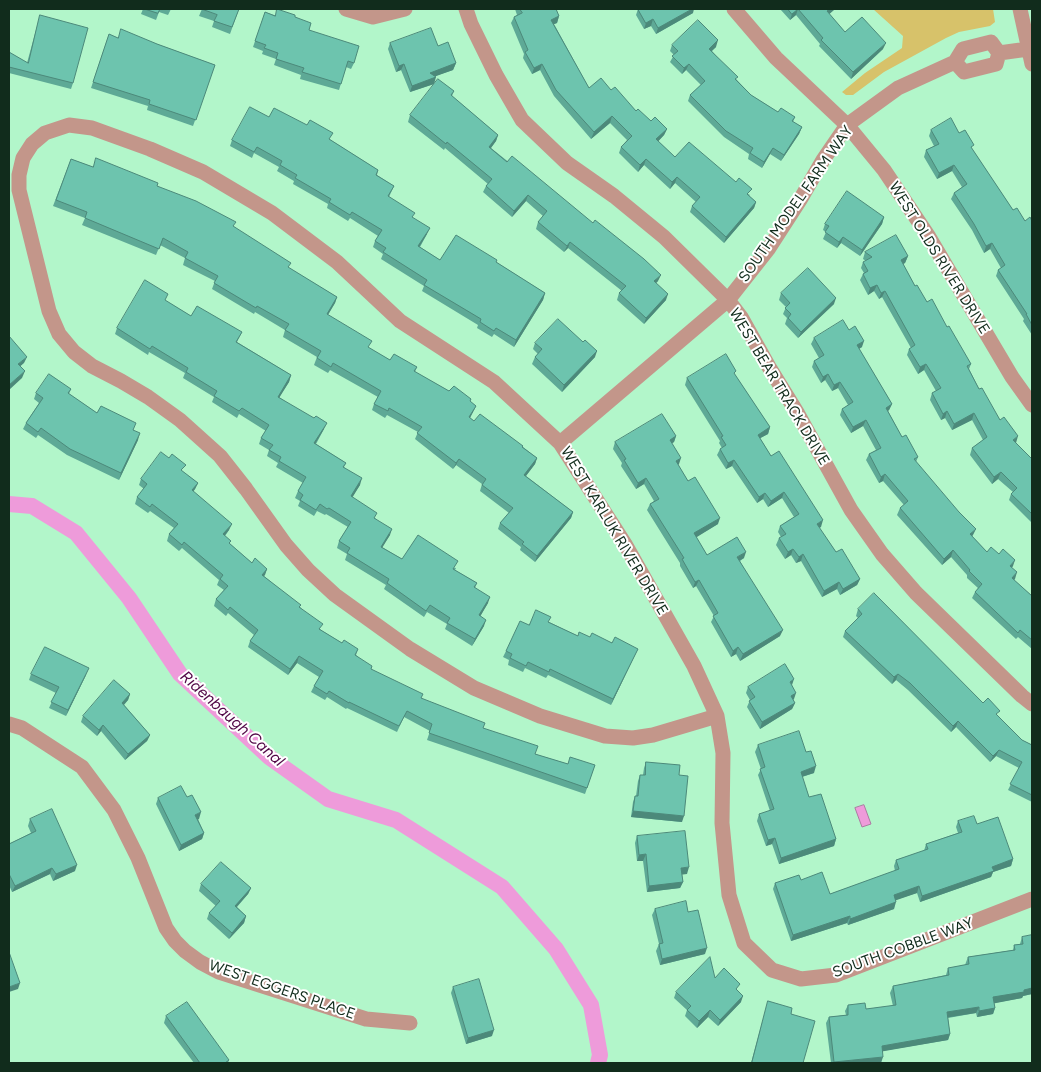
<!DOCTYPE html>
<html>
<head>
<meta charset="utf-8">
<style>
	body { margin:0 }
	#map { position:relative; width:1041px; height:1072px; overflow:hidden; background:#b2f6ca; font-family:Figtree,sans-serif }
	canvas { display:block }
	.frame { position:absolute; inset:0; border:10px solid #112c1c; pointer-events:none }
</style>
</head>
<body>
<div id="map">
<canvas width="1041" height="1072"></canvas>
<div class="frame"></div>
</div>
<script>
const ctx = document.querySelector('canvas').getContext('2d');
ctx.lineJoin = 'round';
function fill(path, color) { ctx.fillStyle = color; ctx.fill(path, 'evenodd'); }
function trace(path, color, width, dash) { ctx.strokeStyle = color; ctx.lineWidth = width; ctx.lineCap = dash ? 'butt' : 'round'; ctx.setLineDash(dash || []); ctx.stroke(path); }
function drawText(font, color, halo, rows, align = 'center') {
  ctx.font = font + ' Figtree,sans-serif'; ctx.lineWidth = 4; ctx.setLineDash([]); ctx.textBaseline = 'middle'; ctx.strokeStyle = halo; ctx.fillStyle = color; for (const [text, x, y, turn = 0] of rows) {
    ctx.save(); ctx.translate(x, y); ctx.rotate((+turn || 0) * Math.PI / 180); ctx.textAlign = isNaN(turn) ? turn : align; if (halo) ctx.strokeText(text, 0, 0); ctx.fillText(text, 0, 0); ctx.restore();
  }
}
const green = new Path2D(`
	M873 9H993L995 22 990 26 959 32 946 38 884 72 853 95H846L842 92 865 73 902 48 903 36Z`);
const water = new Path2D(`
	M864 805 871 824 862 827 855 808Z`);
const canal = new Path2D(`
	M9 504 32 506 76 533 129 598 180 674 269 757 328 799 396 820 502 887 556 949 591 1005 600 1055 598 1063`);
const minor = new Path2D(`
	M346 9 373 17 405 9
	M466 9 471 24 496 75 522 120 567 163 614 196 664 237 728 300 741 317 769 367 798 414 851 510 882 554 916 593 1022 696 1032 704
	M734 9 776 58 847 125 884 170 929 237 1012 377 1032 405
	M1020 9 1032 64
	M991 42 999 53 996 64 964 72 955 62 963 49Z
	M999 53 1028 49
	M560 443 728 300 769 248 800 200 823 160 847 125 898 88 955 62
	M717 716 653 735 633 738 605 736 540 716 474 688 410 649 335 595 308 570 286 545 246 489 220 456 180 420 148 397 121 381 92 366 74 352 59 334 49 311 19 190V175L23 158 32 144 45 133 69 125 92 128 150 149 203 172 272 213 337 262 400 321 494 382 560 443 625 544 694 666 717 716 723 753 722 823 729 895 744 943 772 970 801 979 836 975 1032 899
	M9 724 22 728 82 767 114 810 138 858 166 928 175 941 185 951 200 962 219 972 366 1019 410 1023`);
const wall = new Path2D(`
	M143 9H171L168 15 159 12 156 20 141 14Z
	M202 9H239L230 34 212 27 214 21 199 16Z
	M515 9H556L559 16 557 23 554 24 589 88 611 90 636 111 651 121 667 129 664 135 658 141 675 157 750 195 749 196 756 202 754 208 724 243 690 212 692 206 696 202 675 183 670 189 644 165 638 172 619 153 621 147 627 140 610 123 591 139 554 96 540 70 532 74 523 58 524 54 511 23 514 17 517 15Z
	M638 9 693 13 656 34 651 26 644 29 636 15Z
	M780 9H835L829 14 845 32 883 49 851 79 819 46 820 44 796 15 790 20Z
	M265 12 274 15 295 17 309 30 354 63 351 69 346 67 339 90 300 79 301 75 274 65 276 59 262 54 263 51 253 47Z
	M40 15 73 83 71 89 9 73V52L27 63Z
	M109 34 118 38 157 44 215 65 193 126 147 110 148 106 91 88Z
	M390 43 438 46 456 63 453 70 435 76 434 84 410 92 401 70 396 72 388 49Z
	M672 45 716 47 712 51 737 80 751 95 778 112 795 117 793 122 802 127 799 134 781 161 770 154 762 168 748 159 749 154 724 137 688 101 690 95 701 85 686 70 682 74 670 62 674 55 670 51Z
	M454 91 452 96 498 135 496 141 491 148 658 281 656 283 666 300 644 324 617 300 619 293 622 291 568 248 564 252 536 229 538 222 543 216 526 201 512 217 483 192 486 186 488 184 445 148 444 150 408 122 410 115Z
	M269 117 307 125 378 170 377 175 394 186 389 197 413 218 427 234 420 247 440 260H497L496 262 545 293 543 300 514 347 494 334 492 337 477 328 478 325 422 291 424 286 381 259 383 254 373 247 375 241 378 236 350 218 348 221 327 208 328 204 293 184 294 181 277 171 279 167 254 153 252 158 230 146 232 140Z
	M931 130 959 133 972 149 1013 210 1025 221H1032V335L1023 321 1024 319 996 276 998 270 1001 268 990 249 984 253 972 230 951 199 954 193 962 187 952 171 937 179 924 157 926 150 934 146 929 136Z
	M71 159 93 167 157 186 234 227 289 268 337 297 335 303 328 315 369 348 390 360 417 367 415 372 449 391 471 399 470 402 476 406 470 418 474 421 523 446V447L537 458 535 464 526 476 573 512 571 518 535 562 520 550 521 547 498 529 500 523 509 513 480 491 482 484 456 465 453 469 415 439 418 432 387 415 385 418 372 410 374 404 378 397 330 370 328 373 314 365 317 357 283 337 285 330 255 312 254 314 212 289 215 281 183 265 185 258 160 245 156 255 82 225 85 218 53 206Z
	M884 217 882 224 860 256 841 243 837 248 823 239 826 232 823 230 825 224Z
	M865 252 908 256 905 263 903 264 915 286 927 302 947 327 971 364 969 369 979 389 1000 420 1016 443H1015L1032 459V523L1009 500 1011 494 1013 492 998 479 992 484 970 455 972 448 983 440 972 420 952 430 945 418 941 420 930 400 932 393 936 391 924 370 918 374 907 355 909 349 911 348 882 297 879 299 874 291 868 295 860 280 863 274 864 273 861 268 863 262 866 261 863 259Z
	M781 293 834 304 798 338 785 324 787 318 783 314 786 307 779 300Z
	M166 301 191 316 242 332 237 342 291 375 289 382 279 397 324 429 316 444 346 463 344 467 360 485 352 497 375 518 390 535 382 547 402 559 456 568 455 570 477 583 475 588 488 603 480 616 484 626 472 646 445 629 447 624 427 612 424 617 384 589 386 585 345 560 347 554 337 548 339 541 348 527 326 514 325 515 317 511 314 516 298 506 300 501 295 498 298 491 303 483 276 467 278 463 267 456 269 450 259 444 261 438 266 431 239 414 237 418 212 402 214 397 183 378 185 373 149 352 148 355 115 334 117 328Z
	M849 330 862 347 859 349 892 404 889 410 888 411 902 437 918 457 916 462 973 535 972 536 987 552 1013 566 1012 567 1015 579 1014 580 1032 596V649L1018 637 1016 639 972 598 975 592 978 588 967 578V575L951 557 942 565 897 515 900 508 904 505 883 481 879 483 866 460 869 454 876 450 863 426 851 433 840 415 842 409 848 405 838 388 832 391 825 380 821 383 812 367 814 361 819 358 811 344 814 338Z
	M583 342 595 357 562 392 532 364 535 357 538 354 533 349 535 343Z
	M735 375 770 427 768 434 760 438 771 456 821 527 819 528 836 552 860 579 857 585 840 595 837 589 822 597 801 561 796 563 791 555 785 559 776 545 779 538 781 537 778 532 780 526 794 517 782 498 768 507 763 499 757 503 732 466 726 469 717 455 720 449 722 448 719 443 720 441 685 385 687 378Z
	M71 389 69 394 97 413 134 430 138 440 119 480 67 455 38 435 36 438 23 429 26 423 39 403 34 399 36 393Z
	M676 436 674 442 672 443 679 464 678 465 688 481 718 524 696 537 707 555 744 558 740 561 780 636 740 661 736 654 731 657 711 622 714 616 696 586 693 588 680 566V563L647 510 650 504 654 501 644 484 636 489 621 466 622 463 613 449 615 442Z
	M169 458 183 472 198 483 195 489 193 492 229 530 225 536 229 543 252 563 267 569 264 576 300 607 321 630 342 643 358 649 356 655 371 669 421 698 535 754 568 764 595 765 585 794 427 740 430 731 404 717 397 732 347 708 346 709 327 697 325 700 311 692 314 686 319 677 297 663 288 675 248 647 250 641 254 635 228 613 226 616 214 606 216 599 224 590 217 585 219 580 182 548 179 551 167 541 169 534 174 528 150 511 148 513 135 504 137 497 144 489 139 485 141 479Z
	M858 609 983 703 998 716 1022 740 1032 745V802L1008 790 1019 768 996 756 990 762 956 727 951 732 908 690 896 680 892 684 843 637 845 631 858 618 856 616Z
	M549 622 578 636 590 637 638 649 635 655 611 705 548 675 546 678 525 668 523 672 508 665 509 660 503 657 506 651 529 625Z
	M31 674 86 675 66 716 49 708 56 693 29 680Z
	M792 685 794 699 793 700 795 703 792 709 760 729 747 707 750 700 746 693 748 687Z
	M130 694 128 700 124 705 150 735 147 741 125 760 101 731 97 736 81 722 83 716Z
	M758 745 814 773 802 777 809 797 836 839 834 846 779 864 772 844 766 846 757 821 759 814 770 811 758 775 761 769 755 752Z
	M646 762 679 775 682 822 631 817 633 802 635 796H636L638 781 640 775H643L644 768Z
	M187 797 199 819H198L204 833 202 839 179 851 156 804 158 798Z
	M30 819 75 871 53 881 50 874 12 892 9 885V844L31 833 28 826Z
	M958 821 977 824 1013 859 1011 866 993 872 991 877 920 902 917 893 895 900 894 909 848 925 847 923 791 941 773 889 775 883 801 880 830 894 895 871 894 866 896 860 924 851 926 844 958 833 956 827Z
	M637 836 687 874H682L683 882 680 888 647 892 643 861H637L635 843Z
	M201 884 251 888 248 894 237 907 246 916 244 923 229 939 207 919 209 913 216 906 199 891Z
	M655 909 688 912 705 954 660 965 656 951 659 944 652 915Z
	M1032 935V994L1023 996 1022 998 994 1003 995 1008 993 1014 977 1017 976 1013 948 1018 950 1034 948 1040 882 1051 881 1063H831L826 1023 829 1017 846 1015 845 1011 848 1005 866 1009 893 1006 890 993 893 986 946 975 948 968 965 965 968 957 1013 950 1014 945 1020 944 1022 937Z
	M715 978 737 990 741 1002 718 1026 708 1017 697 1028 685 1016 687 1010 674 998 676 992Z
	M453 987 492 1036 466 1044 451 993Z
	M768 1001 791 1014 803 1063H751Z
	M166 1016 229 1060 228 1063H194L164 1023Z`);
const shadedWall = new Path2D(`
	M692 9H694L693 13 656 34 658 28Z
	M798 9 796 15 790 20 792 14Z
	M830 9H835L825 18 827 11Z
	M559 16 557 23 549 26 551 20Z
	M653 19 651 26 644 29 646 23Z
	M718 40 716 47 707 55 709 49Z
	M886 43 883 49 851 79 853 72Z
	M456 63 453 70 428 79 430 73Z
	M404 64 401 70 396 72 399 66Z
	M542 64 540 70 532 74 534 68Z
	M689 64 686 70 682 74 684 68Z
	M436 77 434 84 410 92 412 86Z
	M612 116 610 123 591 139 594 132Z
	M802 127 799 134 781 161 784 155Z
	M667 129 664 135 654 146 656 139Z
	M498 135 496 141 487 153 489 147Z
	M773 148 770 154 762 168 764 162Z
	M646 159 644 165 638 172 640 165Z
	M954 165 952 171 937 179 939 173Z
	M677 177 675 183 670 189 672 182Z
	M528 195 526 201 512 217 514 211Z
	M756 202 754 208 724 243 726 237Z
	M884 217 882 224 860 256 862 250Z
	M430 228 427 234 416 252 418 246Z
	M843 237 841 243 837 248 839 242Z
	M570 242 568 248 564 252 567 246Z
	M992 243 990 249 984 253 986 246Z
	M908 256 905 263 899 266 901 260Z
	M661 275 658 281 652 287 654 281Z
	M877 285 874 291 868 295 870 288Z
	M885 291 882 297 879 299 881 293Z
	M545 293 543 300 514 347 516 340Z
	M668 294 666 300 644 324 646 318Z
	M337 297 335 303 324 321 327 314Z
	M836 298 834 304 798 338 801 332Z
	M864 341 862 347 855 351 857 345Z
	M597 351 595 357 562 392 564 385Z
	M27 357 24 363 16 370 18 364Z
	M926 364 924 370 918 374 920 367Z
	M25 371 22 378 9 390V385Z
	M828 374 825 380 821 383 823 377Z
	M291 375 289 382 276 403 278 397Z
	M840 382 838 388 832 391 834 385Z
	M892 404 889 410 884 414 886 408Z
	M476 406 473 412 467 423 469 417Z
	M947 411 945 418 941 420 943 414Z
	M974 413 972 420 952 430 954 424Z
	M866 420 863 426 851 433 853 427Z
	M327 423 324 429 312 449 314 443Z
	M770 427 768 434 755 441 758 435Z
	M140 433 138 440 119 480 121 473Z
	M676 436 674 442 668 446 670 440Z
	M1018 436 1016 443 1010 447 1013 440Z
	M537 458 535 464 522 481 524 475Z
	M681 458 679 464 674 468 676 461Z
	M459 459 456 465 453 469 456 463Z
	M734 460 732 466 726 469 728 463Z
	M1001 472 998 479 992 484 994 477Z
	M885 474 883 481 879 483 881 477Z
	M362 478 360 485 349 503 351 496Z
	M646 478 644 484 636 489 638 483Z
	M198 483 195 489 189 497 192 490Z
	M784 492 782 498 768 507 771 501Z
	M765 493 763 499 757 503 759 497Z
	M573 512 571 518 535 562 537 556Z
	M720 518 718 524 692 540 694 533Z
	M823 520 821 527 814 530 817 524Z
	M232 524 229 530 221 540 223 534Z
	M392 529 390 535 379 553 381 547Z
	M976 529 973 535 968 540 970 534Z
	M793 549 791 555 785 559 788 552Z
	M953 550 951 557 942 565 944 559Z
	M746 552 744 558 735 563 737 557Z
	M803 554 801 561 796 563 799 557Z
	M1015 560 1013 566 1008 572 1010 566Z
	M267 569 265 575 259 581 262 575Z
	M1017 572 1015 579 1009 584 1012 578Z
	M860 579 857 585 840 595 843 589Z
	M699 580 696 586 693 588 695 582Z
	M839 582 837 589 822 597 824 591Z
	M490 597 488 603 477 622 479 615Z
	M486 620 484 626 472 646 475 639Z
	M783 630 780 636 740 661 743 654Z
	M738 647 736 654 731 657 733 651Z
	M638 649 635 655 611 705 613 699Z
	M299 656 297 663 288 675 290 669Z
	M89 668 86 675 66 716 68 710Z
	M898 674 896 680 892 684 894 677Z
	M794 679 792 685 790 682Z
	M796 693 794 699 788 702 791 696Z
	M130 694 128 700 120 709 122 703Z
	M795 703 792 709 760 729 762 722Z
	M958 721 956 727 951 732 953 726Z
	M103 725 101 731 97 736 99 730Z
	M150 735 147 741 125 760 128 754Z
	M999 750 996 756 990 762 993 756Z
	M816 766 814 773 798 778 801 772Z
	M633 811 684 816 682 822 631 817Z
	M201 812 199 819 193 822 195 815Z
	M204 833 202 839 179 851 181 845Z
	M775 838 772 844 766 846 768 840Z
	M836 839 834 846 779 864 781 858Z
	M646 854 643 861H637L639 855Z
	M1013 859 1011 866 993 872 991 877 920 902 922 896 992 867Z
	M77 865 75 871 53 881 56 874Z
	M689 867 687 874 679 875 681 868Z
	M52 868 50 874 12 892 15 886Z
	M683 882 680 888 647 892 649 886Z
	M919 886 917 893 891 902 894 895Z
	M251 888 248 894 232 912 235 906Z
	M896 902 894 909 848 925 850 919Z
	M246 916 244 923 229 939 232 933Z
	M850 916 847 923 791 941 793 935Z
	M707 948 705 954 660 965 662 959Z
	M20 983 18 989 9 992V987Z
	M1032 988V994L1023 996 1022 998 991 1004 993 997 1024 990Z
	M743 996 741 1002 718 1026 720 1020Z
	M979 1007 976 1013 944 1018 947 1012Z
	M995 1008 993 1014 977 1017 979 1011Z
	M710 1010 708 1017 697 1028 699 1021Z
	M494 1030 492 1036 466 1044 468 1038Z
	M950 1034 948 1040 879 1052 882 1046Z
	M883 1057 881 1063H834V1062Z`);
const building = new Path2D(`
	M145 9H160L158 13Z
	M202 9H239L232 27 214 21 217 15Z
	M277 9 295 15V17L311 23 309 30 359 46 354 63 348 61 341 84 302 72 304 68 276 59 278 53 264 48 266 45 255 41 265 12 275 16Z
	M520 9H556L559 16 551 20 589 88 601 78 611 90 615 87 636 111 638 109 651 121 655 117 667 129 656 139 675 157 689 142 736 182 739 178 752 189 747 194 756 202 726 237 692 206 700 197 677 177 672 182 646 159 640 165 621 147 632 136 612 116 594 132 556 90 542 64 534 68 525 52 528 50 514 17 522 13Z
	M638 9H692L658 28 653 19 646 23Z
	M788 9H830L827 11 845 32 862 17 886 43 853 72 821 40 823 38 798 9 792 14Z
	M40 15 88 28 73 83 9 67V52L28 63Z
	M698 20 718 40 709 49 738 77 735 79 751 95 778 112 781 108 795 117 792 121 802 127 784 155 773 148 764 162 750 153 753 148 726 131 690 95 705 81 689 64 684 68 672 56 678 51 672 45Z
	M431 28 438 46 448 42 456 63 430 73 436 77 412 86 404 64 399 66 390 43Z
	M121 29 157 44 215 65 196 120 149 104 150 100 93 82 109 34 118 38Z
	M438 79 454 91 451 95 498 135 489 147 507 162 512 156 593 223 595 220 644 259 661 275 654 281 668 294 646 318 619 293 626 286 570 242 567 246 538 222 547 211 528 195 514 211 486 186 492 179 447 142 446 144 410 115Z
	M250 107 269 117 274 108 307 125 310 120 333 133 329 139 378 170 376 175 394 186 388 196 415 213 412 217 430 228 418 246 440 260 456 235 497 260 496 262 545 293 516 340 496 328 494 331 480 322 481 319 424 285 427 280 383 252 386 248 375 241 382 230 352 212 350 215 329 202 331 199 295 178 297 175 280 165 282 161 257 147 254 152 232 140Z
	M951 118 959 133 965 130 974 145 971 147 1013 210 1017 208 1025 221 1030 217 1032 221V325L1026 314H1027L998 270 1005 265 992 243 986 246 974 224 954 193 967 184 954 165 939 173 926 150 939 144 931 130Z
	M96 158 158 183 157 186 196 201 236 222 233 226 291 263 288 267 337 297 327 314 372 341 368 347 390 360 394 354 417 367 414 371 449 391 454 386 471 399 470 401 476 406 469 417 474 421 480 414 523 446 522 447 537 458 524 475 573 512 537 556 522 544 524 542 500 523 513 508 482 485 486 479 459 459 456 463 417 433 422 427 389 408 388 411 374 404 381 391 333 363 331 367 317 358 321 351 285 330 289 324 257 306 256 308 214 283 218 276 185 258 188 252 163 238 159 249 85 218 87 212 56 200 71 159 93 167Z
	M847 191 884 217 862 250 843 237 839 242 825 232 829 226 825 224Z
	M896 235 908 256 901 260 915 286 917 285 927 302 932 299 947 327 949 326 971 364 967 366 979 389 982 388 1000 420 1004 417 1018 436 1013 440 1032 459V514L1011 494 1017 488 1001 472 994 477 972 448 987 437 974 413 954 424 947 411 943 414 932 393 941 388 926 364 920 367 909 349 915 345 885 291 881 293 877 285 870 288 863 274 868 271 863 262 872 257 865 252Z
	M808 268 836 298 801 332 788 318 791 314 785 308 790 303 781 293Z
	M145 280 168 294 165 300 191 316 197 306 242 332 236 342 291 375 278 397 314 418 316 416 327 423 314 443 346 463 343 467 362 478 351 496 377 513 374 518 392 529 381 547 402 559 418 535 458 561 453 569 477 583 474 587 490 597 479 615 486 620 475 639 447 623 450 618 430 605 426 611 387 583 389 579 347 553 350 548 339 541 351 522 329 508 327 509 320 504 316 510 300 500 303 495 298 491 306 477 279 461 281 457 269 450 273 445 261 438 269 425 242 408 239 411 214 396 217 391 186 372 188 368 152 346 150 349 117 328Z
	M558 319 583 342 585 340 597 351 564 385 535 357 542 349 535 343Z
	M843 320 849 330 855 326 864 341 857 345 892 404 886 408 902 437 906 435 918 457 914 459 959 512 976 529 970 534 987 552 991 547 999 554 1003 549 1015 560 1010 566 1017 572 1012 578 1032 596V640L1020 630 1018 633 975 592 982 584 969 571 970 570 953 550 944 559 900 508 908 501 885 474 881 477 869 454 881 448 866 420 853 427 842 409 853 402 840 382 834 385 828 374 823 377 814 361 824 355 814 338Z
	M9 336 27 357 18 364 25 371 9 385Z
	M726 354 736 371 734 373 770 427 758 435 771 456 779 451 823 520 817 524 836 552 842 549 860 579 843 589 839 582 824 591 803 554 799 557 793 549 788 552 779 538 786 534 780 526 799 514 784 492 771 501 765 493 759 497 734 460 728 463 720 449 726 445 721 437 723 436 687 378Z
	M49 374 71 389 68 393 97 413 101 406 136 423 133 430 140 433 121 473 70 449 41 428 38 432 26 423 43 398 36 393Z
	M662 414 676 436 670 440 681 458 676 461 688 481 695 477 720 518 694 533 707 555 737 537 746 552 737 557 783 630 743 654 738 647 733 651 713 616 718 613 699 580 695 582 682 559 684 558 650 504 659 499 646 478 638 483 624 460 626 459 615 442Z
	M161 452 169 458 172 454 186 465 181 470 198 483 192 490 232 524 223 534 231 541 229 543 252 563 255 558 267 569 262 575 301 605 299 607 323 624 319 629 342 643 344 640 358 649 355 655 372 666 371 669 423 694 421 698 485 723 483 728 538 746 535 754 568 764 570 757 595 765 587 788 429 733 432 724 407 711 399 726 349 702V703L329 691 327 694 314 686 323 671 299 656 290 669 250 641 258 630 230 607 228 610 216 599 228 586 220 579 223 575 184 542 182 545 169 534 178 524 152 504 150 507 137 497 147 484 141 479Z
	M874 593 983 703 988 698 1000 711 996 714 1022 740 1032 745V795L1010 784 1022 762 999 750 993 756 958 721 953 726 910 683 898 674 894 677 845 631 862 614 858 609Z
	M536 610 551 617 548 622 578 636 579 632 590 637 592 633 612 643 615 637 638 649 613 699 550 669 549 672 528 662 526 666 510 658 512 654 506 651 520 621 529 625Z
	M45 647 89 668 68 710 51 702 59 687 31 674Z
	M785 664 794 679 790 682 796 693 791 696 795 703 762 722 749 701 755 697 748 687Z
	M114 680 130 694 122 703 150 735 128 754 103 725 99 730 83 716Z
	M799 731 806 752 811 751 816 766 801 772 809 797 821 794 836 839 781 858 775 838 768 840 759 814 774 809 760 769 765 767 758 745Z
	M646 762 680 765 679 775 688 776 684 816 633 811 635 796H638L640 775H645Z
	M181 786 187 797 192 795 201 812 195 815 204 833 181 845 158 798Z
	M52 809 77 865 56 874 52 868 15 886 9 874V844L36 831 30 819Z
	M974 816 977 824 998 817 1013 859 992 867 994 871 922 896 919 886 894 895 896 902 850 919V916L793 935 775 883 799 875 801 880 822 872 830 894 899 869 896 860 928 849 926 844 962 832 958 821Z
	M685 831 689 867 681 868 683 882 649 886 646 854 639 855 637 836Z
	M221 862 251 888 235 906 246 916 232 933 209 913 220 901 201 884Z
	M686 901 688 912 698 910 707 948 662 959 659 944 663 943 655 909Z
	M1032 935V988L1024 990V992L993 997 995 1008 979 1011V1007L947 1012 950 1034 882 1046 883 1057 834 1062 829 1017 848 1015V1005L865 1003 866 1009 896 1005 893 986 949 975 948 968 969 964 968 957 1015 950 1014 945 1023 944 1022 937Z
	M9 952 20 983 9 987Z
	M710 957 715 978 724 968 740 984 736 989 743 996 720 1020 710 1010 699 1021 687 1010 691 1006 676 992Z
	M479 979 494 1030 468 1038 453 987Z
	M768 1001 792 1008 791 1014 815 1021 803 1063H752Z
	M187 1002 229 1060 225 1063H200L166 1016Z`);
const streetNames = [
	["SOUTH MODEL FARM WAY",796,204,-55],
	["WEST OLDS RIVER DRIVE",939,258,58],
	["WEST BEAR TRACK DRIVE",779,387,59],
	["WEST KARLUK RIVER DRIVE",614,531,59],
	["SOUTH COBBLE WAY",903,948,-20],
	["WEST EGGERS PLACE",282,990,19]
];
const waterNames = [
	["Ridenbaugh Canal",232,719,42]
];
fill(green, '#d7c26a');
fill(water, '#ee9bda');
trace(water, '#ac7aa1', 1);
trace(canal, '#ee9bda', 16);
trace(minor, '#c3968a', 15);
fill(wall, '#5ea996');
fill(shadedWall, '#4c897a');
fill(building, '#6dc4ae');
trace(building, '#4c897a', 1);
drawText('15px', '#112c1c', '#fff', streetNames);
drawText('italic 16px', '#520847', '#fff', waterNames);
</script>
</body>
</html>
